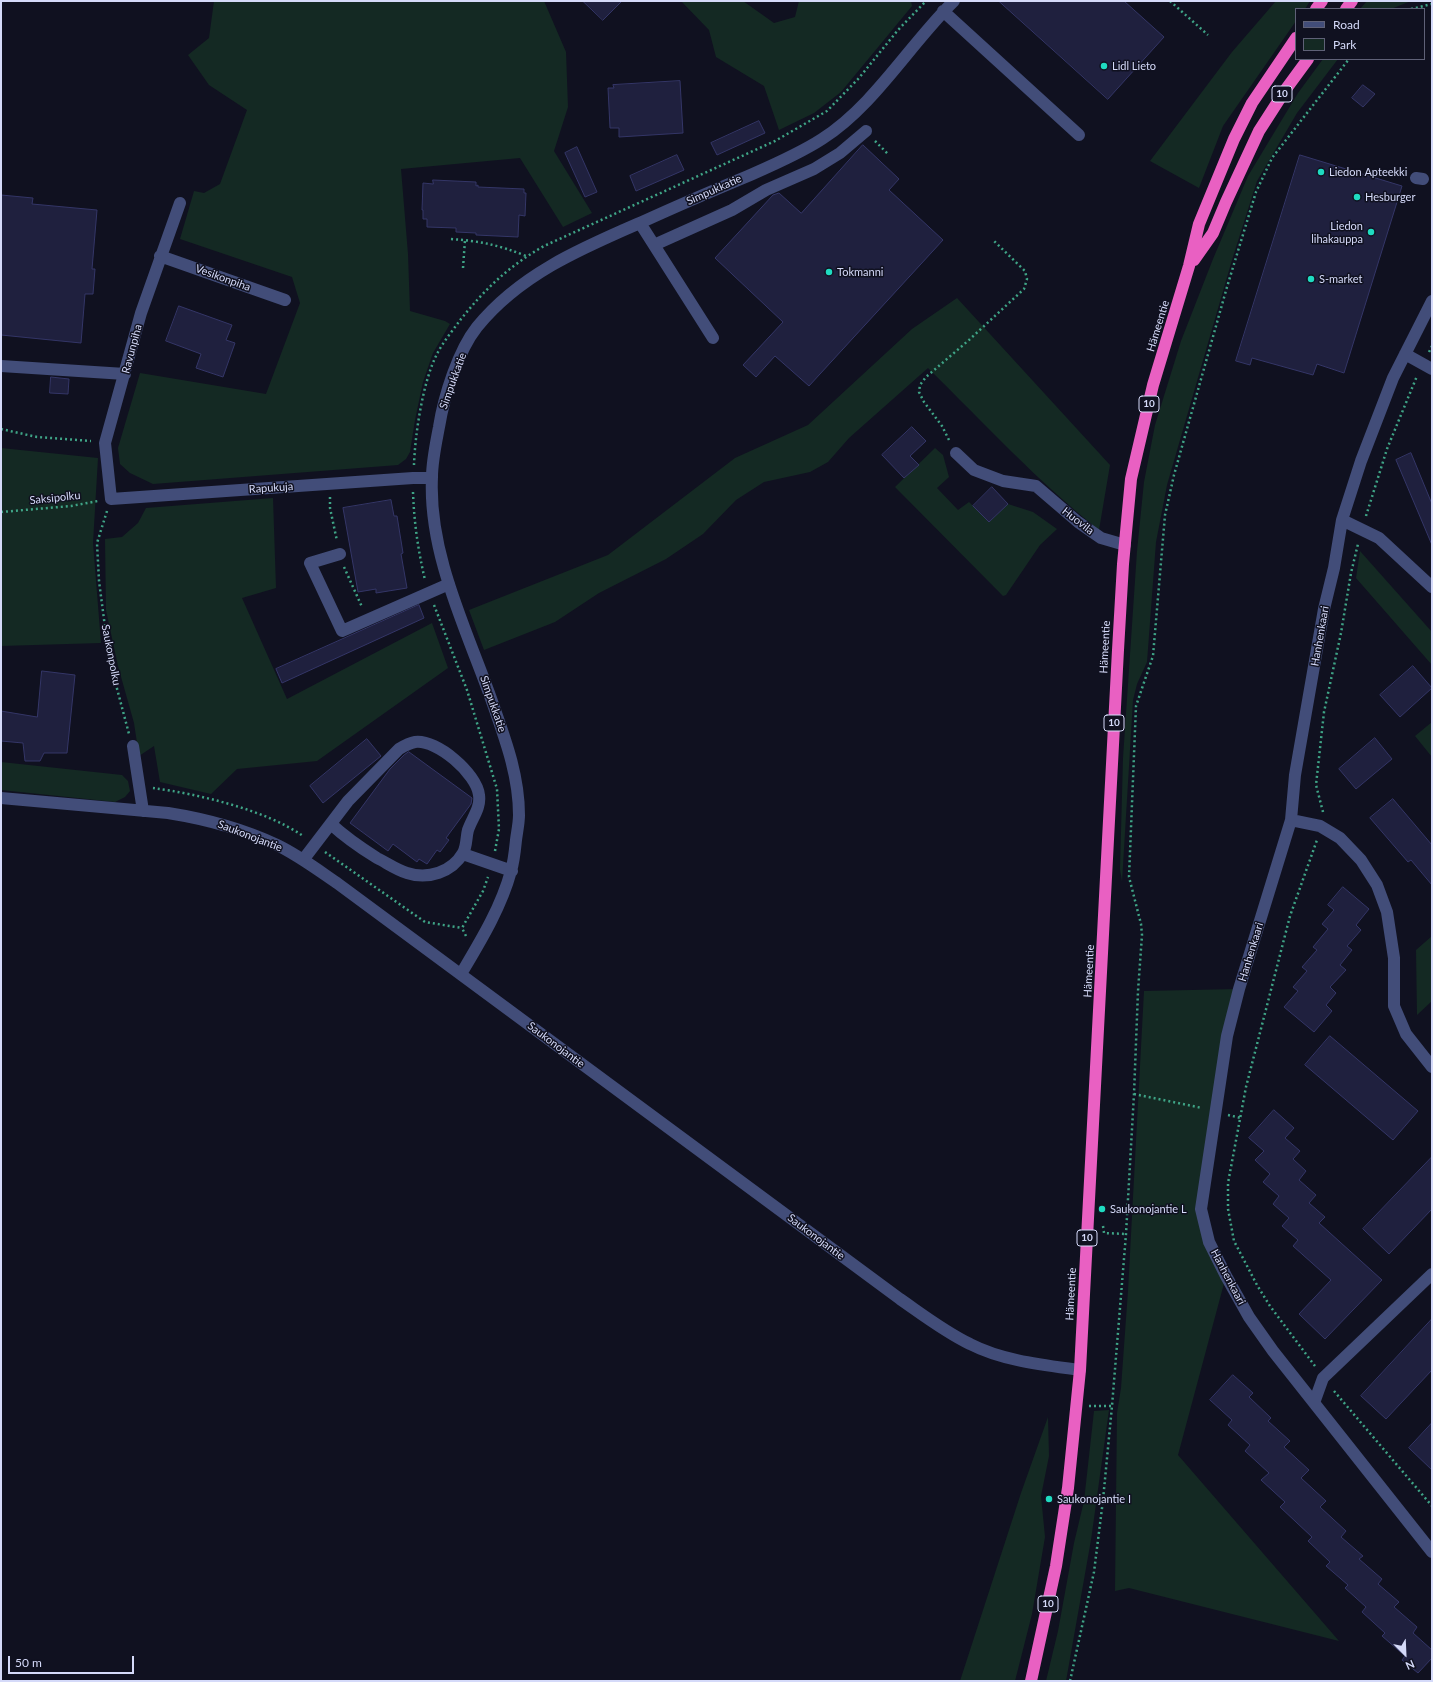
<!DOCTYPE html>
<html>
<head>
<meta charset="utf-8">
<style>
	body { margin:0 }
	#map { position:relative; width:1433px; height:1682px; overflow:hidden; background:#101120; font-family:Lato,sans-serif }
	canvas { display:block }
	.frame { position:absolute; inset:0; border:2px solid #d5daf9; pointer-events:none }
	.legend { position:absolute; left:1295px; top:8px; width:130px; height:52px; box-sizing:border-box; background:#101120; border:1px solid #5f6177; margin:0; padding:5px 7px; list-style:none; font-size:12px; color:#d5daf9 }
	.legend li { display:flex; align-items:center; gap:8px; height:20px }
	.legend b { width:20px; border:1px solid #5f6177 }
	.north { position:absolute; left:1385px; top:1634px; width:40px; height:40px; -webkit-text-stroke:3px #101120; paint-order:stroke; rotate:156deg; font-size:11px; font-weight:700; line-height:16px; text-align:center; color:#d5daf9 }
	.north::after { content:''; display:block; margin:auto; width:14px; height:18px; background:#d5daf9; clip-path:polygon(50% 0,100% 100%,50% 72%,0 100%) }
	.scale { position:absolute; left:8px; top:1656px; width:126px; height:18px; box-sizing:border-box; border:2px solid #d5daf9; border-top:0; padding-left:5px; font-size:12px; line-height:14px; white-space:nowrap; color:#d5daf9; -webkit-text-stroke:3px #101120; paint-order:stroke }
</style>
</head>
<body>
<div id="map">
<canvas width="1433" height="1682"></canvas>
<div class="frame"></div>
<ul class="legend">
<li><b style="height:5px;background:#424d79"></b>Road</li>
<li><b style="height:11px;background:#142923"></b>Park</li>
</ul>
<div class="north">N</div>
<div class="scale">50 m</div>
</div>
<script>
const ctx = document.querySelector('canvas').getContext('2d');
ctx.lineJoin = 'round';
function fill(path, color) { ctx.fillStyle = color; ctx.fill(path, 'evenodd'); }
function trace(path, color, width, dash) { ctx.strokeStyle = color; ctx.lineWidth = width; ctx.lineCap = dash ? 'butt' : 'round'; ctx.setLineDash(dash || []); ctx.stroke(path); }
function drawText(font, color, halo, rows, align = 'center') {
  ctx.font = font + ' Lato,sans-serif'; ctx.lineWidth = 3; ctx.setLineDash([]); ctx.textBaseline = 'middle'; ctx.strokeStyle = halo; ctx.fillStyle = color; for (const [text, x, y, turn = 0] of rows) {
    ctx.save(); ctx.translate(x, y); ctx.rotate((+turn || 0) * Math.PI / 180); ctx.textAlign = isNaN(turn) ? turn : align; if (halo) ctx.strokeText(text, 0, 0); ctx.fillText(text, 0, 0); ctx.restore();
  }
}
const green = new Path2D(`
	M214 1H544L566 52 568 107 554 151 592 213 563 227 520 158 401 169 408 254 410 311 445 321 450 324 433 353 423 382 415 420 410 452 406 459 398 465 153 484 130 473 120 464 118 448 140 373 266 394 300 303 292 277 180 239 194 191 204 193 220 184 247 110 209 85 188 55 209 38Z
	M681 1H743L774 23 795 17 799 1H911L912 6 841 92 814 113 779 130 764 86 716 57 709 30Z
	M1276 1H1310L1305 9H1296V21L1223 126 1199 188 1150 161 1232 52Z
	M1367 1H1411L1391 9H1360Z
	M1323 59H1338L1297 113 1257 181 1232 260 1167 485 1156 542 1147 662 1137 684 1133 700 1122 882 1120 869 1123 758 1137 551 1144 482 1155 425 1181 341 1213 259 1248 176 1298 93Z
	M957 298 1110 465 1099 530C1038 482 983 422 928 368L849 438 828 462 810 472 764 482 736 500 703 534 666 559 599 593 555 622 484 650 469 610 608 555 735 458 808 425 912 329Z
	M1 448 98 458 93 543 101 643 1 646Z
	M935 448 943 455 949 477 937 488 958 510 969 502 989 522 1008 504 1033 512 1057 529 1040 545 1006 595 1003 596 895 487Z
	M273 498 276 588 242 598 287 699 432 623 448 668 317 761 237 769 211 794 160 782 154 746 139 756 134 723 118 666 106 610 105 539 122 537 138 523 146 508Z
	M1360 551 1432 632V665L1356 578Z
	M1432 722V757L1415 736Z
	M1 762 122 775 128 781 130 791 125 797 115 802 1 790Z
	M1432 936V1001L1417 1015 1416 950Z
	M1239 989 1201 1209 1226 1276 1178 1455 1339 1641 1129 1588 1115 1591 1117 1413 1121 1388 1128 1291 1144 991Z
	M1109 1410 1091 1540 1066 1681H1046L1058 1631 1074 1543 1084 1501 1094 1411Z
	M1048 1417 1049 1456 1041 1496 1045 1537 1032 1614 1015 1681H960L1021 1493Z`);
const building = new Path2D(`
	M583 1H622L603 20Z
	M999 1H1124L1164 37 1108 99Z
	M680 81 683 133 619 137V128H610L608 88H614L613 85Z
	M1363 85 1375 94 1363 107 1352 98Z
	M759 121 765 133 717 155 711 143Z
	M863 145 899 179 889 190 943 240 809 386 775 356 756 377 743 365 783 322 715 258 773 195 779 193 801 213Z
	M577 147 597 192 585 197 565 153Z
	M677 155 684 170 636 191 630 176Z
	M1300 155 1402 186 1344 373 1317 364 1313 375 1252 358 1250 365 1236 361Z
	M433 180 476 182V186L478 185V187L524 189V193H526L525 216 519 215 518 237 476 235V233L456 232V228L427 227V219H423V210H422L423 183 433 184Z
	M1 195 33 198 32 204 97 210 92 269H95L93 294H85L81 343 1 335Z
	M179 306 232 325 226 340 235 343 223 377 196 368 201 354 166 341Z
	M51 377 69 379 68 394 50 393Z
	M912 427 926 441 910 456 919 465 904 478 882 455Z
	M1411 453 1432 504V545L1396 460Z
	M992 487 1008 504 989 522 973 506Z
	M391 500 394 516H397L403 553 401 554 407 588 376 593V589L358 592 343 508Z
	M419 605 424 618 282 683 276 669Z
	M1413 666 1432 688 1400 717 1380 695Z
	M42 671 75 675 67 753H44L40 761H25L23 743 1 741V711L37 717Z
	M1375 738 1392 759 1356 789 1339 769Z
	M367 739 381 756 323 803 310 786Z
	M409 752 472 798 471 804 446 838 449 840 440 852 437 850 427 864 419 859 417 862 393 844 388 851 350 823 390 769 404 755Z
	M1393 799 1432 845V885L1411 860 1408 862 1370 818Z
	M1343 887 1369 909 1356 925 1361 930 1347 946 1352 950 1340 965 1346 970 1330 987 1336 993 1326 1005 1332 1011 1314 1032 1284 1007 1298 991 1293 987 1307 971 1302 967 1317 950 1313 947 1328 929 1322 924 1334 910 1328 905Z
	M1330 1036 1418 1111 1393 1140 1305 1065Z
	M1274 1110 1294 1128 1285 1138 1300 1151 1293 1159 1306 1171 1299 1180 1316 1195 1309 1203 1325 1217 1319 1223 1382 1280 1325 1339 1299 1314 1331 1280 1293 1246 1298 1240 1282 1226 1289 1218 1273 1204 1279 1196 1263 1182 1270 1174 1255 1160 1264 1151 1249 1138Z
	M1432 1157V1209L1389 1254 1363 1229Z
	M1432 1319V1370L1386 1419 1361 1396Z
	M1233 1375 1253 1393 1249 1397 1271 1418 1268 1421 1290 1441 1284 1447 1309 1470 1301 1478 1326 1501 1320 1507 1346 1531 1341 1537 1363 1556 1359 1559 1382 1579 1378 1584 1399 1602 1394 1607 1417 1627 1413 1633 1432 1650V1658L1418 1673 1402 1660 1405 1656 1382 1636 1385 1633 1362 1612 1366 1607 1345 1588 1348 1585 1326 1566 1330 1562 1308 1541 1312 1537 1280 1507 1285 1502 1261 1480 1269 1473 1245 1451 1250 1445 1228 1425 1232 1420 1210 1400Z
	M1432 1423V1470L1409 1448Z`);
const path = new Path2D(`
	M1170 1 1208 35
	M1411 9 1432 4
	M875 141 888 154
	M451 239C480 241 499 245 526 256
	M463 268 465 240
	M1429 352 1432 346
	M1 429 37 437 91 441
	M949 440 942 426 924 402 919 392 920 385 926 377 969 340 1024 289 1027 279 1025 271 994 241
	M414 465C415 434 423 381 437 354 443 342 453 330 461 319 486 288 509 266 544 246L775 141 827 111 859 78 898 30 926 1
	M413 492C414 522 418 550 425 580
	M330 497V508L337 541
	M107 511 97 543 99 581 105 627 115 681 129 734
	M1 512 71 506 98 501
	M1366 516 1387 449 1417 376
	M344 567 362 607
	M434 605 467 690 497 789 499 829 495 851
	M153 788C198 794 266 810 303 836
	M1323 812 1316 785 1324 712 1341 633 1351 573 1358 544
	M325 852 425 922 462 928
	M466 936 462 928 483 891 488 877
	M1134 1094 1202 1108
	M1228 1115 1241 1118
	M1103 1226 1104 1233 1126 1234
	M1315 1366 1270 1306 1257 1285 1234 1241 1228 1209V1183L1246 1087 1290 916 1317 840
	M1334 1391 1432 1506
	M1089 1406H1112
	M1070 1681 1094 1572 1103 1500 1112 1406 1126 1234 1134 1094 1138 991 1142 935 1141 924 1129 877 1136 706 1153 656 1165 515 1174 475 1227 287 1256 192 1272 158 1349 59`);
const minor = new Path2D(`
	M943 11 1079 135
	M1416 178 1423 179
	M180 203 141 313 105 443 111 499 413 478H432
	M640 223 713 338
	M654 245 732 210 766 190 814 169 840 153 866 131
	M160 256 285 300
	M1432 301 1393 378 1361 461 1342 520 1334 568 1324 609 1295 775 1291 820 1239 989 1227 1036 1201 1209 1209 1242 1226 1276 1249 1317 1273 1351 1432 1552
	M1405 354 1432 369
	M1 366 125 374
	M956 453 974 470 1003 481 1036 486 1078 522 1101 538 1125 545
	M1342 520 1379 538 1432 587
	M340 554 310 563 342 631 449 584
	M133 746 143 811
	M1 798 168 813C206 819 243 829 277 845 298 855 318 870 337 883L900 1299C923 1315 945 1332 970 1344 1003 1361 1044 1365 1080 1370
	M1291 820 1320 826 1340 838 1361 860 1377 885 1387 912 1394 958V1006L1406 1034 1432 1067
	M463 854 512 871
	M303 860 348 801 399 749C404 746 409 743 415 742 437 739 477 774 479 795 481 808 472 818 468 830 466 837 467 846 463 853 452 872 428 880 407 873 397 870 387 863 377 858 361 848 345 837 331 824
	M461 974C480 942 501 908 511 871 514 861 515 850 516 840 517 832 519 823 519 815 519 778 507 744 495 710 470 636 428 557 432 477 432 461 436 443 439 427 444 396 458 351 477 327 520 274 582 248 642 222 677 206 712 191 748 176 773 165 799 154 822 139 874 106 910 44 954 1
	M1314 1403 1323 1378 1432 1274`);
const highway = new Path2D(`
	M1316 9 1322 1
	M1346 9 1352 1
	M1194 260 1213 233 1226 202 1259 131 1286 89 1308 59
	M1031 1681 1056 1566 1068 1488 1080 1370 1118 650 1123 564 1131 479 1153 385 1189 266 1199 224 1234 139 1252 103 1296 38`);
const markers = [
	[1104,66,4,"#1fdbc1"],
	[1321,172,4,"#1fdbc1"],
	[1357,197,4,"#1fdbc1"],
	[1371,232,4,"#1fdbc1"],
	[829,272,4,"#1fdbc1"],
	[1311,279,4,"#1fdbc1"],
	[1102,1209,4,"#1fdbc1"],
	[1049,1499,4,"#1fdbc1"]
];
const shields = [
	[1282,94,20],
	[1149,404,20],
	[1114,723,20],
	[1087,1238,20],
	[1048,1604,20]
];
const shieldNames = [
	["10",1282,94],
	["10",1149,404],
	["10",1114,723],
	["10",1087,1238],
	["10",1048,1604]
];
const poiNames = [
	["Lidl Lieto",1112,66],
	["Liedon Apteekki",1329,172],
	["Hesburger",1365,197],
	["Liedon",1363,226,"right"],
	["lihakauppa",1363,239,"right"],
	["Tokmanni",837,272],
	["S-market",1319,279],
	["Saukonojantie L",1110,1209],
	["Saukonojantie I",1057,1499]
];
const streetNames = [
	["Simpukkatie",714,190,-24],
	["Vesikonpiha",223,278,20],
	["Hämeentie",1158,326,-73],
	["Ravunpiha",132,349,-75],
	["Simpukkatie",453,381,-70],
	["Rapukuja",271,488,-4],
	["Saksipolku",55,498,-6],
	["Huovila",1078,521,38],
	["Hanhenkaari",1320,636,-80],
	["Hämeentie",1105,647,-87],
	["Saukonpolku",111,655,79],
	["Simpukkatie",493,704,71],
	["Saukonojantie",250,836,21],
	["Hanhenkaari",1251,952,-73],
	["Hämeentie",1089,971,-87],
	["Saukonojantie",556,1045,37],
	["Saukonojantie",816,1237,37],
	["Hanhenkaari",1228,1277,62],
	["Hämeentie",1071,1294,-87]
];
fill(green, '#142923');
fill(building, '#1f203e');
trace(building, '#343667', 1);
trace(path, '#3fa486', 2.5, [2, 3]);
trace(minor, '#424d79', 12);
trace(highway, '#e960c2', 12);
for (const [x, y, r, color] of markers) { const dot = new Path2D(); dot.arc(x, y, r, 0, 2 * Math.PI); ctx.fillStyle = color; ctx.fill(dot); trace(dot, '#101120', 1.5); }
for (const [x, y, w] of shields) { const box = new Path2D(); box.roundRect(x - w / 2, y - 8, w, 16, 3); ctx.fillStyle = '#101120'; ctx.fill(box); trace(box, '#d5daf9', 1); }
drawText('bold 10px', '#d5daf9', null, shieldNames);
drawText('11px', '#d5daf9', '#101120', poiNames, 'left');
drawText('11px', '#d5daf9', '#101120', streetNames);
</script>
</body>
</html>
